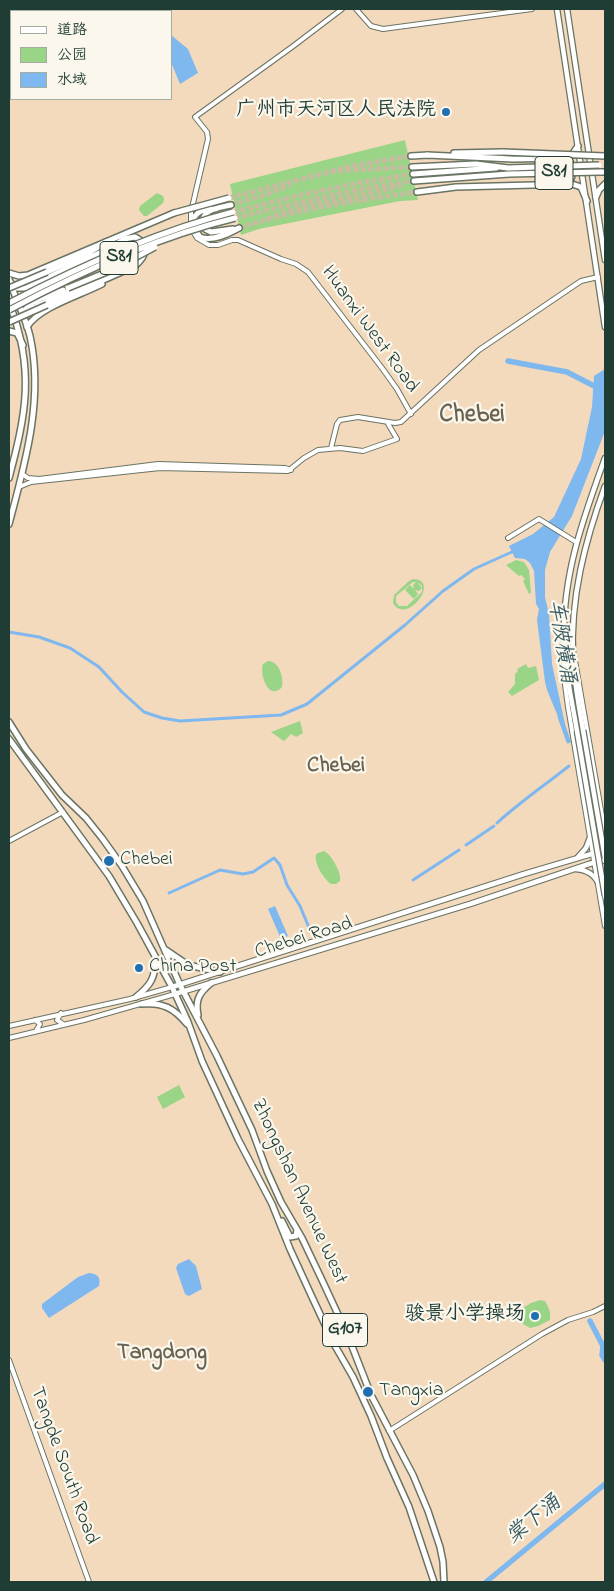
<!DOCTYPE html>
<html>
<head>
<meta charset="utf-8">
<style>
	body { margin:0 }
	#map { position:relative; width:614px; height:1591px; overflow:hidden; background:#f4dabd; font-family:"Indie Flower","LXGW WenKai TC",sans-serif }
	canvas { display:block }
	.frame { position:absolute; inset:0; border:10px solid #1f3d34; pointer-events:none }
	.legend { position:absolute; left:10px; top:10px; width:162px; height:90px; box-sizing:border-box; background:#fbf7ec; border:1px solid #a3ada2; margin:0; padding:6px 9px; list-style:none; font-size:15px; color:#1f3d34 }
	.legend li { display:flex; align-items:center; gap:10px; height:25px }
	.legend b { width:25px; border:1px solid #a3ada2 }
</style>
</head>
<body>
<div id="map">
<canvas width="614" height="1591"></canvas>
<div class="frame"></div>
<ul class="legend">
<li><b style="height:6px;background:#fff"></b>道路</li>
<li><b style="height:14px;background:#99d487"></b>公园</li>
<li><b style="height:14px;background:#7eb8ef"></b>水域</li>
</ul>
</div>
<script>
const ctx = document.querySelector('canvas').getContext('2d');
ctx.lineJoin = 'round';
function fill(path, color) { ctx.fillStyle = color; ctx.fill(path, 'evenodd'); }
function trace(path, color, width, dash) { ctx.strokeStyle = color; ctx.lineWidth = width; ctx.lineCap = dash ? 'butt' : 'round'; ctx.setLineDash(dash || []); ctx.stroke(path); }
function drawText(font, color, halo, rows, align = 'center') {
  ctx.font = font + ' "Indie Flower","LXGW WenKai TC",sans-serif'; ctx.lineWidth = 4.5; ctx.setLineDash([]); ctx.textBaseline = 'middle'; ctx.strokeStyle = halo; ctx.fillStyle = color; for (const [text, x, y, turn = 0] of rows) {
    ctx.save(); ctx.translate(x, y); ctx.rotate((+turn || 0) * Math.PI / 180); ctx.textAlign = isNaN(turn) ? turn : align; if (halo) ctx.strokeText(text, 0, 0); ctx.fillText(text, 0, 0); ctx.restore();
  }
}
const green = new Path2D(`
	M405 140 418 200 400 201 259 229 241 235 230 184Z
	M157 193 163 196 164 199 163 203 147 216H144L139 210 140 206Z
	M516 560 524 562 529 570 531 593 529 594 523 581 525 579 521 575 519 576 506 565Z
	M413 579C442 580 406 626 393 603L394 595 409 581ZM413 582H416L413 585 414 589 410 585 405 590 414 599 418 594 415 590 419 591 422 588 417 582 422 586V592L407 606H399L396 602V596Z
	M268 661C279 661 284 677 282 687 269 702 259 674 263 664Z
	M526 664 528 668 536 666 539 680 512 696 508 692 515 684V674L518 671 517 669Z
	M300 721 303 733 296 737 291 734 284 741 271 732Z
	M324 851C331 854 342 873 340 881L336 884H331C324 879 314 864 316 855L318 853Z
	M179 1085 185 1097 163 1109 157 1097Z
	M540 1300 545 1301C549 1308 551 1312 550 1320L538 1326 530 1328 523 1324 520 1314 521 1309 531 1303Z`);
const water = new Path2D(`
	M171 35 188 49 198 73 180 84 171 62Z
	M605 369V431L572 516 550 552 545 570V597L549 614 552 664 565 724 571 742 569 743 547 690 545 682 537 620 539 609 536 604 534 571 530 563 525 559 515 558 509 546 533 534 554 517 581 459 592 407 594 376Z
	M275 906 288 936 281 939 268 909Z
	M189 1259 196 1266 202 1289 189 1296 185 1294 176 1268 178 1264Z
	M89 1273C98 1274 101 1277 99 1286L49 1318 42 1308V1304L78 1277Z`);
const canal = new Path2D(`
	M9 632 39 637 70 648 99 667 122 692 144 712 162 718 180 721 281 715 307 704 405 625 443 591 474 569 514 551
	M559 717 568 742
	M497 823C520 802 545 785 569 766
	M466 845 494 826
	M413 880 459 850
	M169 893 220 870 243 874 253 872 274 858 280 865 287 885 300 906 310 930`);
const river = new Path2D(`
	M508 361 567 372 598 388
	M590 1321 603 1346 602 1355 605 1360
	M486 1582 605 1484`);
const trunkTunnel = new Path2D(`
	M229 198 352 166 411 156
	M231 205 274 192 290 185
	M239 228C296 209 357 200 417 192`);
const motorwayTunnel = new Path2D(`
	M331 171 412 167
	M233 212 305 194 359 183 413 174
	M235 218C294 204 353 188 414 181
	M267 219C309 200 358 199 402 185`);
const tertiary = new Path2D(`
	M342 9 292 47 195 117 207 132 208 139 191 212V228L197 238 209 245H218L232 240H238L281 259 296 264 308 272 382 368 397 389 411 414
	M356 9 371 26 383 29 532 9
	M331 448 337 424 340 420 358 417 395 423 401 422 479 350 581 281 598 277
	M22 474 28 478 39 479 158 464 285 468 291 470
	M19 487 31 482 160 468 288 471 304 458 318 450 340 448 363 451 397 439 387 422
	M508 538 539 519 576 542
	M9 841 63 812
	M9 1360 89 1582
	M389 1431 542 1334 568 1320 593 1312 605 1306`);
const secondary = new Path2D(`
	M574 655 605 833
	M564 664V677L568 707 605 926
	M61 1013 57 1020 63 1024
	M35 1020 40 1024 36 1031
	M9 1026 130 999 172 987
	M9 1038 84 1020 175 994`);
const primary = new Path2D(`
	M557 9 605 327
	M567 9 605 260
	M583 730C579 706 574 682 573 658 570 598 585 541 605 486
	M577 731C572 700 564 668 564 636 563 573 584 516 605 458
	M604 827 605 830
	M578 857 586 848 591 835
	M576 869C587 870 594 874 599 884
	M172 987 524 874 605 850
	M175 994 470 904 589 864 605 860`);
const trunk = new Path2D(`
	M454 153 503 152
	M427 155 513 159 562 158 571 156 578 146
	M411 156 428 155
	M564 159 570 162C573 170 574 179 566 184
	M417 192 456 187 572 184 581 187 587 201
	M596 197 599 190 605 184
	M231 205C219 208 205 208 202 222L205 229 211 232 233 229
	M216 209C195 208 186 220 200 237 212 242 228 234 239 228
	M9 273 19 276 28 275 174 213
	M9 279C15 298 25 316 30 336 44 399 25 464 9 524
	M9 478C26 414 35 370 10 305
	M9 722 26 749 62 795 86 818 102 838 122 866 143 901 180 985 217 1056 252 1130 267 1171 281 1202 302 1238 322 1280 348 1336 371 1395 413 1475 428 1511 440 1547 443 1562 444 1582
	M9 739 109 876 137 923 172 987 188 1022 202 1061 238 1139 272 1204 290 1249 312 1297 334 1344 353 1377 371 1416 387 1458 409 1507 434 1582
	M166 950 188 965 220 972
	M136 997C151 985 155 978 156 958
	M142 1004C162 1002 174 1008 187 1024
	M198 1015C195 1000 199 993 211 983
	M282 1221 290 1237 296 1236 297 1230`);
const motorway = new Path2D(`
	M412 167 476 164 508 168
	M600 172H605
	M413 174 496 168
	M414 181 509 174
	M47 272 85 255 106 242
	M10 282 16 288H26L110 248 124 239 135 237C151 245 146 256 135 266L47 305
	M28 312 39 305 99 277
	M23 313C30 300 50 295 63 290
	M27 327C39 307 81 295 102 284
	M9 331 17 333 23 345`);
const primaryBridge = new Path2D(`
	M583 730 605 858
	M577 731 605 896`);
const trunkBridge = new Path2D(`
	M503 152 605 156
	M174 213 229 198`);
const motorwayBridge = new Path2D(`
	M508 168 599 165
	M509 174 600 172
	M9 288 47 272
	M68 288 114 269 155 247
	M9 303C80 266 155 232 233 212
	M9 310C80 272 156 237 235 218
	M9 322 47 305`);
const markers = [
	[446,112,5,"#1f6fb2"],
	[109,861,6,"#1f6fb2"],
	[139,968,5,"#1f6fb2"],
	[535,1316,5,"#1f6fb2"],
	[368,1392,6,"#1f6fb2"]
];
const shields = [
	[554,173,38],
	[119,258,38],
	[345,1330,45]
];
const shieldNames = [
	["S81",554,173],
	["S81",119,258],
	["G107",345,1330]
];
const poiNames = [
	["广州市天河区人民法院",436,112,"right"],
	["Chebei",120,861],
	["China Post",149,968],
	["骏景小学操场",525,1316,"right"],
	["Tangxia",379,1392]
];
const streetNames = [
	["Huanxi West Road",369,330,54],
	["Chebei Road",304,939,-17],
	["Zhongshan Avenue West",298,1192,65],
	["Tangde South Road",63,1466,70]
];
const waterNames = [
	["车陂横涌",560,642,81],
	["棠下涌",535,1521,-39]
];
const quarterNames = [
	["Chebei",336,767],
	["Tangdong",162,1354]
];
const districtNames = [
	["Chebei",472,417]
];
fill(green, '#99d487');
fill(water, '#7eb8ef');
trace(canal, '#7eb8ef', 3);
trace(river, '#7eb8ef', 5.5);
trace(trunkTunnel, '#c9bba2', 5, [5, 2.5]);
trace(motorwayTunnel, '#c9bba2', 5, [5, 2.5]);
trace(tertiary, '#6a7464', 6);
trace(secondary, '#6a7464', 6);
trace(primary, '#6a7464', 7);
trace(trunk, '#6a7464', 8);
trace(motorway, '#6a7464', 8);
trace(tertiary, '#fff', 4);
trace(secondary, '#fff', 4);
trace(primary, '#fff', 4.5);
trace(trunk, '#fff', 5);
trace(motorway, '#fff', 5);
trace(primaryBridge, '#6a7464', 7, []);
trace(trunkBridge, '#6a7464', 8, []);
trace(motorwayBridge, '#6a7464', 8, []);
trace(primaryBridge, '#fff', 4.5);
trace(trunkBridge, '#fff', 5);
trace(motorwayBridge, '#fff', 5);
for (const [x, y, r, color] of markers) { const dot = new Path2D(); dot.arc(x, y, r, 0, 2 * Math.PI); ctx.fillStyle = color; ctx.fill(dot); trace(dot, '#fbf7ec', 2); }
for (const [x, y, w] of shields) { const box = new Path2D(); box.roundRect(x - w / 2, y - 16.5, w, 33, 4); ctx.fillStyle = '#fbf7ec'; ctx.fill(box); trace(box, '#1f3d34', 1); }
drawText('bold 19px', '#1f3d34', null, shieldNames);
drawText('20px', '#1f3d34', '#fbf7ec', poiNames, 'left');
drawText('20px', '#1f3d34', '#fbf7ec', streetNames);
drawText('italic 21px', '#375c63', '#fbf7ec', waterNames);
drawText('bold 22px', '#696250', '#fbf7ec', quarterNames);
drawText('bold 25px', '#696250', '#fbf7ec', districtNames);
</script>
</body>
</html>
